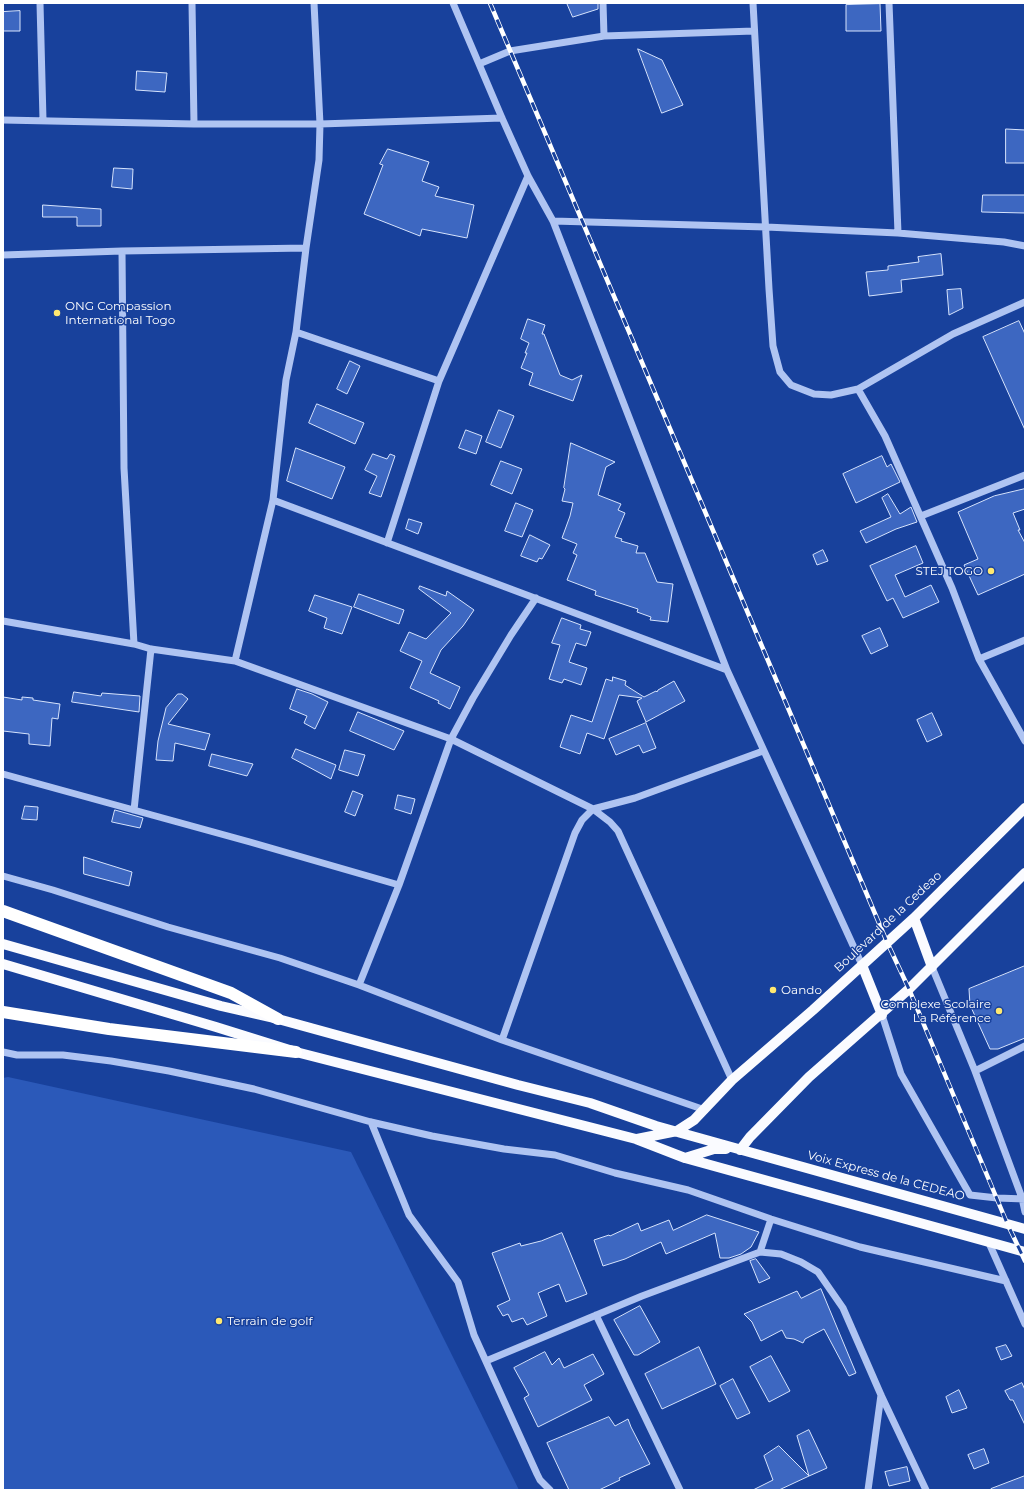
<!DOCTYPE html>
<html>
<head>
<meta charset="utf-8">
<style>
	body { margin:0 }
	#map { position:relative; width:1028px; height:1493px; overflow:hidden; background:#18419c; font-family:Montserrat,sans-serif }
	canvas { display:block }
	.frame { position:absolute; inset:0; border:4px solid #fff; pointer-events:none }
</style>
</head>
<body>
<div id="map">
<canvas width="1028" height="1493"></canvas>
<div class="frame"></div>
</div>
<script>
const ctx = document.querySelector('canvas').getContext('2d');
ctx.lineJoin = 'round';
function fill(path, color) { ctx.fillStyle = color; ctx.fill(path, 'evenodd'); }
function trace(path, color, width, dash) { ctx.strokeStyle = color; ctx.lineWidth = width; ctx.lineCap = dash ? 'butt' : 'round'; ctx.setLineDash(dash || []); ctx.stroke(path); }
function drawText(font, color, halo, rows, align = 'center') {
  ctx.font = font + ' Montserrat,sans-serif'; ctx.lineWidth = 3; ctx.setLineDash([]); ctx.textBaseline = 'middle'; ctx.strokeStyle = halo; ctx.fillStyle = color; for (const [text, x, y, turn = 0] of rows) {
    ctx.save(); ctx.translate(x, y); ctx.rotate((+turn || 0) * Math.PI / 180); ctx.textAlign = isNaN(turn) ? turn : align; if (halo) ctx.strokeText(text, 0, 0); ctx.fillText(text, 0, 0); ctx.restore();
  }
}
const green = new Path2D(`
	M8 1077 351 1152 519 1490H3V1078Z`);
const building = new Path2D(`
	M567 3H598V9L573 17Z
	M880 4 881 31H846V5Z
	M20 11V31H3V12Z
	M638 49 662 60 683 105 662 113Z
	M137 71 167 73 165 92 136 90Z
	M1006 129 1025 130V163H1006Z
	M388 149 429 162 422 181 439 187 435 196 474 205 467 238 422 229 420 236 364 214 383 165 380 164Z
	M114 168 133 169 132 189 112 187Z
	M983 195H1025V213L982 212Z
	M43 205 101 209V226H77V217H43Z
	M941 254 943 275 901 280 902 292 869 296 866 272 888 270V266L919 262 918 257Z
	M961 289 963 308 949 315 947 290Z
	M528 319 545 325 542 334H544L560 375 572 380 582 375 573 401 529 385 533 373 521 368 527 353H525L529 343 521 339Z
	M1019 321 1025 334V430L983 337Z
	M350 361 360 366 347 394 337 389Z
	M317 404 364 423 355 444 309 423Z
	M499 410 514 416 501 448 486 442Z
	M466 430 482 436 476 454 459 448Z
	M571 443 615 462 606 467 598 495 621 504 618 510 625 513 615 537 622 539 621 541 638 546 636 553H645L657 582 673 584 668 622 650 620 651 617 637 612 638 609 595 595 596 591 567 580 577 555 573 553 577 544 562 538 570 516 573 503 562 501 565 489 564 488Z
	M296 448 345 467 332 499 287 481Z
	M373 454 387 459 390 454 395 456 381 497 369 493 377 476 365 470Z
	M882 456 887 467 891 464 900 482 856 503 843 474Z
	M501 461 522 469 512 494 491 485Z
	M1025 489V509L1013 513 1020 530H1018L1025 543V574L978 595 964 565 978 559 958 512 994 496Z
	M888 494 900 514 911 507 917 522 896 529 866 543 860 531 891 517 882 498Z
	M516 503 533 510 522 537 505 531Z
	M409 519 422 523 418 534 406 529Z
	M530 535 550 545 542 559 539 558 537 562 521 556Z
	M916 546 923 563 895 575 905 597 931 585 939 602 903 618 893 598 887 601 870 566Z
	M823 550 828 561 817 565 813 555Z
	M420 586 446 596 447 591 474 610 463 626 441 650 430 673 460 687 450 709 438 703 439 701 410 688 422 661 400 651 409 632 426 639 451 613 419 589Z
	M359 594 404 610 399 624 354 607Z
	M315 595 352 607 342 634 324 628 327 618 309 611Z
	M562 618 581 625 580 629 591 632 586 646 576 643 569 662 587 668 581 685 564 679 562 683 549 679 560 645 552 643Z
	M880 628 888 646 871 654 862 636Z
	M613 677 626 681 625 685 644 697 656 691 657 692 658 690 674 681 685 701 646 722 637 701 642 698 619 695 604 739 587 733 580 754 560 747 571 715 592 722 606 679 612 681Z
	M297 689 312 694 328 702 315 729 304 723 307 716 290 709Z
	M74 692 101 696 102 693 140 696 139 712 72 702Z
	M178 694H182L188 699 168 724 210 734 205 750 175 743 173 761 156 760 158 741 166 708Z
	M3 697 22 700V697L33 698V700L60 704 58 719 52 718 50 746 29 744V734L3 731Z
	M358 712 404 731 394 750 350 731Z
	M932 713 942 735 927 742 917 720Z
	M646 723 656 748 643 753 639 745 616 755 609 739Z
	M296 749 336 765 331 779 292 758Z
	M345 750 365 755 358 776 339 770Z
	M212 754 253 764 247 776 209 766Z
	M353 791 363 795 355 816 345 812Z
	M398 795 415 799 411 814 395 809Z
	M25 806 38 807 37 820 22 819Z
	M115 810 143 818 140 828 112 822Z
	M84 857 132 872 129 886 84 874Z
	M1025 966V1038L998 1049H990L970 1005 969 989Z
	M707 1215 759 1232 751 1247 741 1254 729 1258H720L715 1233 666 1254 661 1242 625 1259 603 1266 594 1240 609 1235 610 1236 638 1223 641 1231 669 1220 673 1230Z
	M562 1233 587 1294 566 1302 559 1284 538 1293 547 1316 527 1325 523 1318 512 1322 508 1314 503 1316 497 1306 510 1300 492 1253 520 1243 521 1246 541 1241Z
	M756 1259 770 1278 759 1283 750 1261Z
	M821 1289 856 1373 849 1376 824 1329 805 1339 803 1343 794 1339 786 1338 782 1330 761 1341 752 1322 744 1314 797 1291 801 1298Z
	M640 1306 660 1342 638 1355H634L614 1320Z
	M1006 1345 1012 1356 1001 1360 996 1348Z
	M699 1347 716 1384 662 1409 645 1374Z
	M545 1352 552 1365 559 1358 564 1368 593 1354 604 1374 584 1385 592 1400 538 1427 524 1398 529 1395 514 1368Z
	M771 1356 790 1391 769 1402 750 1367Z
	M733 1379 750 1413 737 1419 720 1386Z
	M1022 1383 1025 1390V1425L1013 1400H1010L1005 1391Z
	M959 1390 967 1408 952 1413 946 1397Z
	M609 1417 615 1426 628 1419 631 1427 650 1464 619 1478 620 1480 599 1490H569L547 1443Z
	M809 1430 827 1468 809 1476 797 1436Z
	M779 1446 809 1476 779 1490H753L773 1480 764 1456Z
	M984 1449 989 1463 974 1469 968 1455Z
	M907 1467 910 1481 889 1486 885 1472Z
	M1025 1476V1490H991V1489Z`);
const minor = new Path2D(`
	M40 3 43 120
	M192 3 194 124
	M453 3 502 118 528 176 553 221 727 670 862 965
	M603 3 604 36
	M753 3 769 289 773 346 780 372 791 385 814 394 831 395 858 389 885 436 952 588 979 659 1025 741
	M889 3 898 233
	M479 64 510 51 604 36 754 31
	M3 120 194 124H320L502 118
	M553 221 766 227 898 233 1004 242 1025 246
	M122 251 124 468 134 644
	M3 255 122 251 306 248
	M296 332 439 381
	M858 389 953 334 1025 302
	M273 500 727 670
	M921 516 1025 475
	M387 543 439 381 528 176
	M3 621 134 644 151 649 235 661 451 739 593 809 610 822 618 831 732 1080
	M979 659 1025 640
	M235 661 273 500 286 380 296 332 306 248 319 160 320 124 314 3
	M3 774 250 842 399 885
	M134 810 151 649
	M3 876 53 890 168 927 280 958 359 985 502 1040 705 1110
	M932 967 975 1071 1022 1198 1025 1212
	M359 985 399 885 451 739 473 698 511 635 536 598
	M882 1015 901 1074 970 1195 997 1198 1025 1199
	M502 1040 575 833 582 820 593 809 635 798 763 751
	M3 1052 17 1055H63L111 1061 169 1071 254 1089 371 1122 432 1136 504 1149 555 1155 615 1173 688 1190 771 1219 860 1247 1006 1281
	M975 1071 1025 1046
	M371 1122 409 1215 458 1282 474 1335 537 1474 540 1480 550 1490
	M989 1243 1025 1324
	M760 1252 781 1254 801 1262 818 1272 843 1308 881 1395 926 1490
	M596 1315 680 1490
	M486 1361 642 1296 760 1252 771 1219
	M868 1490 881 1395`);
const major = new Path2D(`
	M914 918 932 967
	M3 944 221 1006 278 1019 518 1085 590 1103 656 1126 1025 1229
	M3 964 216 1027 296 1052 636 1139 685 1158 1025 1252
	M862 965 882 1015
	M637 1139 677 1131 694 1120 732 1080 813 1010 914 918 1025 808
	M740 1150 750 1137 809 1077 909 989 1025 873
	M685 1158 714 1149H726`);
const highway = new Path2D(`
	M3 911 231 993 278 1019
	M3 1012 109 1029 296 1052`);
const rail = new Path2D(`
	M490 3 887 942 909 989 1007 1223 1025 1261`);
const markers = [
	[57,313,4,"#ffe870"],
	[991,571,4,"#ffe870"],
	[773,990,4,"#ffe870"],
	[999,1011,4,"#ffe870"],
	[219,1321,4,"#ffe870"]
];
const poiNames = [
	["ONG Compassion",65,306],
	["International Togo",65,320],
	["STEJ TOGO",983,571,"right"],
	["Oando",781,990],
	["Complexe Scolaire",991,1004,"right"],
	["La Référence",991,1018,"right"],
	["Terrain de golf",227,1321]
];
const streetNames = [
	["Boulevard de la Cedeao",888,922,-43],
	["Voix Express de la CEDEAO",886,1176,15]
];
fill(green, '#2b59b9');
fill(building, '#3d67c1');
trace(building, '#d6e3fc', 1);
trace(minor, '#afc4f2', 7);
trace(major, '#fafbff', 10);
trace(highway, '#fff', 12);
trace(rail, '#fff', 4.5);
trace(rail, '#18419c', 3, [9]);
for (const [x, y, r, color] of markers) { const dot = new Path2D(); dot.arc(x, y, r, 0, 2 * Math.PI); ctx.fillStyle = color; ctx.fill(dot); trace(dot, '#18419c', 1.5); }
drawText('12px', '#fff', '#18419c', poiNames, 'left');
drawText('12px', '#fff', '#18419c', streetNames);
</script>
</body>
</html>
